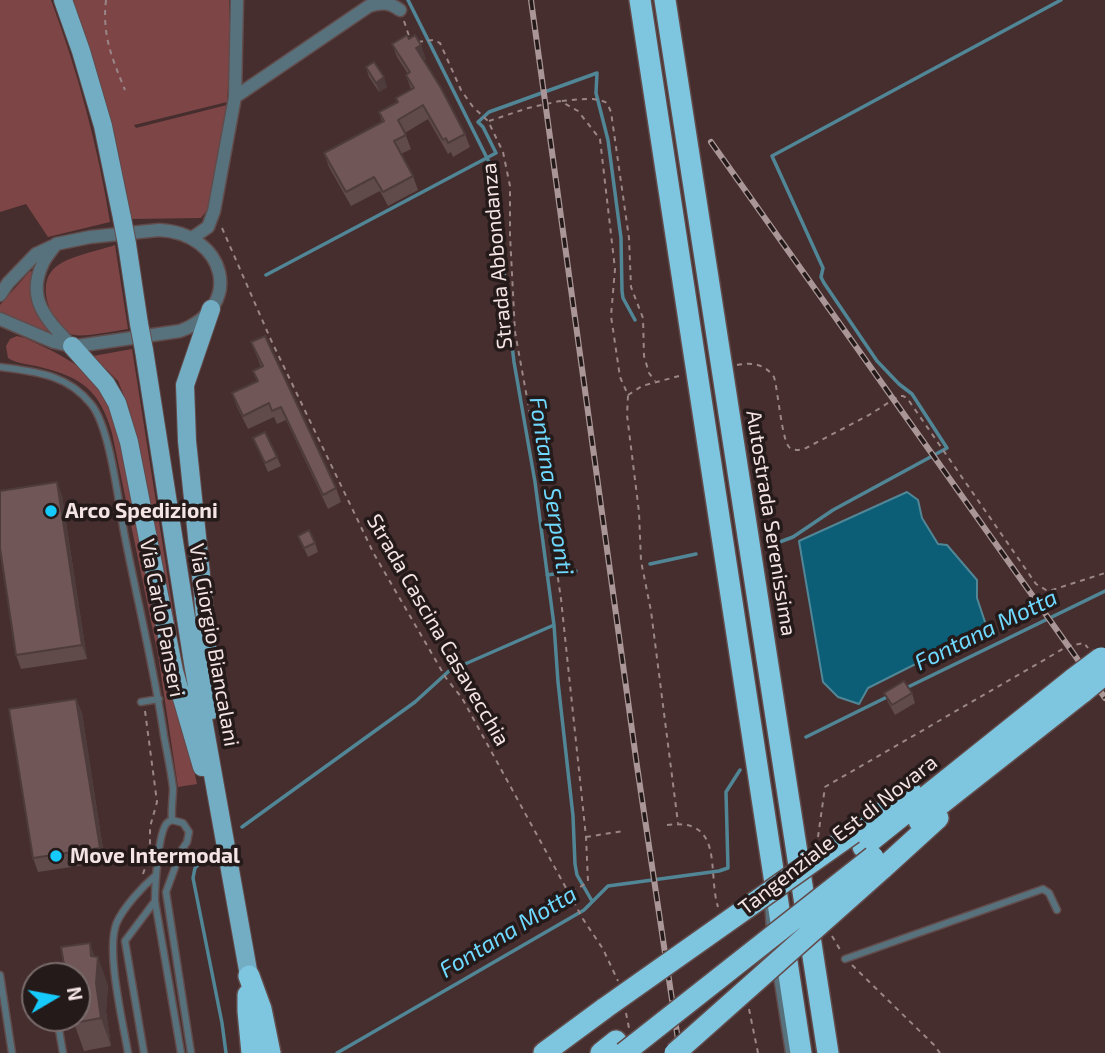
<!DOCTYPE html>
<html>
<head>
<meta charset="utf-8">
<style>
	body { margin:0 }
	#map { position:relative; width:1105px; height:1053px; overflow:hidden; background:#462e2e; font-family:"Exo 2",sans-serif }
	canvas { display:block }
	.north { position:absolute; left:21px; top:962px; width:70px; height:70px; box-sizing:border-box; background:#251a1a; border:2px solid #786b6a; border-radius:50%; rotate:80deg; font-size:19px; font-weight:700; line-height:28px; text-align:center; color:#f4e4e3 }
	.north::after { content:''; display:block; margin:auto; width:24px; height:32px; background:#16cafb; clip-path:polygon(50% 0,100% 100%,50% 72%,0 100%) }
</style>
</head>
<body>
<div id="map">
<canvas width="1105" height="1053"></canvas>
<div class="north">N</div>
</div>
<script>
const ctx = document.querySelector('canvas').getContext('2d');
ctx.lineJoin = 'round';
function fill(path, color) { ctx.fillStyle = color; ctx.fill(path, 'evenodd'); }
function trace(path, color, width, dash) { ctx.strokeStyle = color; ctx.lineWidth = width; ctx.lineCap = dash ? 'butt' : 'round'; ctx.setLineDash(dash || []); ctx.stroke(path); }
function drawText(font, color, halo, rows, align = 'center') {
  ctx.font = font + ' "Exo 2",sans-serif'; ctx.lineWidth = 7; ctx.setLineDash([]); ctx.textBaseline = 'middle'; ctx.strokeStyle = halo; ctx.fillStyle = color; for (const [text, x, y, turn = 0] of rows) {
    ctx.save(); ctx.translate(x, y); ctx.rotate((+turn || 0) * Math.PI / 180); ctx.textAlign = isNaN(turn) ? turn : align; if (halo) ctx.strokeText(text, 0, 0); ctx.fillText(text, 0, 0); ctx.restore();
  }
}
const green = new Path2D(`
	M0 0H51C78 72 98 147 110 222L48 237 26 204 0 212Z
	M71 0H229V72L227 102 134 125 136 128 227 105 208 209 201 218 130 219Z
	M115 245 128 329C115 331 86 337 74 335 53 330 37 289 51 272 61 257 98 251 115 245Z
	M30 271 34 272C28 299 32 309 48 330L46 333 0 313V305Z
	M17 336 25 338C57 353 90 367 108 399 113 410 116 424 120 436L197 784 178 787 158 655 112 433C100 391 82 377 40 367 30 364 17 364 8 358L6 346 10 339Z
	M132 349 179 649 129 408 118 381 93 356Z`);
const water = new Path2D(`
	M907 492 918 500 922 518 938 544 947 545 977 580V598L987 628 868 688 859 704 838 697 823 682 799 541Z`);
const stream = new Path2D(`
	M266 275 496 153 483 127 478 122 489 112 597 73 596 93 608 140 621 238 622 291 623 298 635 320
	M777 543 793 537 833 510 947 448 912 394 899 384 877 361 824 283 821 277 823 268 772 156 1061 0
	M650 564 696 554
	M547 575 576 571
	M554 625 558 682 573 816 575 864 577 875 592 901
	M906 688 1105 591
	M806 737 889 696
	M242 827 415 702 449 671 554 625 535 482 514 362 505 286 501 230 492 168 408 0
	M206 856 195 868 193 878 222 1023 226 1053
	M337 1053 584 910 608 886 719 871 728 868 726 792 740 770`);
const path = new Path2D(`
	M106 0C102 36 112 58 125 90
	M404 21 410 39
	M418 42 433 40 440 43 461 90 473 107 488 121 503 152 510 186V235L515 332 550 524 561 599 586 837 588 881 579 888 569 892
	M562 101C577 100 594 96 607 103L611 112 629 238 631 287 643 318 644 356 649 373 655 381
	M489 121 528 108 560 101 578 111 600 139 615 269 611 316 620 377 628 395 627 415 639 512 641 561 651 611 678 823
	M222 228 271 340 374 554 446 678 462 698 583 919 603 949 618 981
	M737 365C752 362 765 364 774 377 778 390 782 443 790 448 795 451 801 450 806 448L869 415 899 396H903L907 398 1036 584 1046 590H1052L1105 573
	M628 395 642 386 679 376
	M145 711 157 802 150 827V847
	M667 825C725 817 707 872 718 907
	M586 837 623 831
	M818 837 825 787 1068 646 1084 643 1088 648
	M143 874 149 856
	M832 936 842 953
	M852 965 934 1045 940 1053
	M749 1009 758 1053
	M626 1013 629 1028`);
const lane = new Path2D(`
	M0 367C36 372 67 374 91 404 110 427 118 500 124 532 137 600 154 667 164 736 167 753 171 771 173 788 173 799 171 809 172 820
	M141 702 159 699
	M768 900 770 931
	M845 959 1043 889 1049 893 1057 910
	M776 970 789 1053
	M0 975 12 1053
	M57 1018 63 1053
	M128 1053C123 1022 105 949 117 922 124 907 142 887 155 876
	M144 1053 125 941 155 901
	M181 1053 155 901C155 887 158 832 167 823 169 821 171 821 172 820L183 823 189 832 187 842 181 851 166 892 191 1053`);
const street = new Path2D(`
	M235 97 369 6C382 2 389 2 400 10
	M159 230C225 233 246 306 180 331L77 346H72C48 321 25 300 43 263 46 256 52 250 56 244L90 237Z
	M192 238 208 227 214 211 235 97 237 0
	M0 295 8 283 36 254 53 246
	M0 319 54 342 71 346`);
const primary = new Path2D(`
	M63 0 81 51 103 126 122 218
	M127 244 139 324
	M211 309 185 385 187 441 203 594 212 710
	M72 346 106 384 117 403 129 442 174 671 202 767
	M144 350 193 663 251 987`);
const highway = new Path2D(`
	M640 0 801 1053
	M665 0 828 1053
	M919 821 1083 692
	M853 833 911 792
	M863 847 1073 679
	M882 869 938 818
	M249 976 261 1009 270 1053
	M248 995V1011L252 1053
	M544 1053 605 1008
	M601 1053 616 1041`);
const rail = new Path2D(`
	M531 0 637 766 680 1053
	M711 142 1105 698`);
const primaryBridge = new Path2D(`
	M122 218 127 244
	M139 324 144 350`);
const highwayBridge = new Path2D(`
	M1073 679 1101 658
	M1083 692 1105 674
	M605 1008 853 833
	M624 1053 873 857
	M675 1053 882 869`);
const wall = new Path2D(`
	M392 44 426 59 423 60 465 134 470 147 453 157 451 152 448 154 428 119 405 133 411 149 401 154 413 176 418 190 388 206 380 191 351 206 329 167 324 153 382 122 379 112 397 102 396 98 411 89 406 75 408 74 397 57Z
	M366 67 387 87 379 92 369 77Z
	M251 342 336 488 341 502 328 509 286 420 277 424 274 417 248 429 237 407 232 393 257 381 253 371 261 367Z
	M253 438 277 457 281 466 268 472Z
	M57 482 62 496 87 659 21 669 16 655Z
	M298 536 315 543 318 552 308 557Z
	M884 693H912L915 703 895 715 888 702Z
	M76 699 82 713 105 862 38 872 33 858Z
	M90 943 94 957 108 985 106 1011 111 1046 84 1051 74 1023Z`);
const shadedWall = new Path2D(`
	M421 45 426 59 421 62 416 48Z
	M384 77 387 87 379 92 376 83Z
	M57 482 62 496 87 659 82 645Z
	M76 699 82 713 105 862 100 848Z
	M90 943 98 965V957L108 985 106 1011 111 1046 101 1018Z`);
const building = new Path2D(`
	M407 35 409 39 415 35 421 45 416 48 441 88 465 134 448 143 446 138 443 140 423 105 398 120 406 135 394 141 413 176 383 192 374 177 346 192 324 153 384 121 379 112 398 102 396 98 414 88 406 75 410 72 392 44Z
	M374 62 384 77 376 83 366 67Z
	M265 336 336 488 323 495 281 407 272 411 269 403 243 416 232 393 258 381 253 371 263 366 251 342Z
	M265 432 277 457 265 463 253 438Z
	M57 482 82 645 16 655 0 548V491Z
	M309 530 315 543 304 548 298 536Z
	M904 681 912 693 892 705 884 693Z
	M76 699 100 848 33 858 9 709Z
	M90 943 91 956 98 957 96 983 101 1018 74 1023 73 1018H77V976H66L61 947Z`);
const markers = [
	[51,511,7,"#16cafb"],
	[56,856,7,"#16cafb"]
];
const streetNames = [
	["Strada Abbondanza",497,256,-95],
	["Autostrada Serenissima",771,523,81],
	["Via Carlo Panseri",162,618,79],
	["Strada Cascina Casavecchia",438,630,60],
	["Via Giorgio Biancalani",214,645,80],
	["Tangenziale Est di Novara",838,835,-38]
];
const poiNames = [
	["Arco Spedizioni",65,511],
	["Move Intermodal",70,856]
];
const waterNames = [
	["Fontana Serponti",551,486,81],
	["Fontana Motta",986,630,-26],
	["Fontana Motta",508,932,-31]
];
fill(green, '#7e4546');
fill(water, '#0b5e76');
trace(water, '#518697', 2);
trace(stream, '#518697', 3.5);
trace(lane, '#624b4b', 9);
trace(street, '#624b4b', 15);
trace(primary, '#624b4b', 20);
trace(highway, '#624b4b', 24);
trace(path, '#9a8686', 2, [5, 5]);
trace(lane, '#57727d', 6);
trace(street, '#57727d', 12);
trace(primary, '#73adc4', 18);
trace(highway, '#7ec5df', 21);
trace(rail, '#aa9696', 6);
trace(rail, '#251a1a', 3.5, [10]);
trace(primaryBridge, '#624b4b', 20, []);
trace(highwayBridge, '#624b4b', 24, []);
trace(primaryBridge, '#73adc4', 18);
trace(highwayBridge, '#7ec5df', 21);
fill(wall, '#604a4a');
fill(shadedWall, '#4e3c3c');
fill(building, '#705656');
trace(building, '#4e3c3c', 2);
for (const [x, y, r, color] of markers) { const dot = new Path2D(); dot.arc(x, y, r, 0, 2 * Math.PI); ctx.fillStyle = color; ctx.fill(dot); trace(dot, '#251a1a', 2.5); }
drawText('21px', '#f4e4e3', '#251a1a', streetNames);
drawText('bold 21px', '#f4e4e3', '#251a1a', poiNames, 'left');
drawText('italic 23px', '#6fd9ff', '#251a1a', waterNames);
</script>
</body>
</html>
